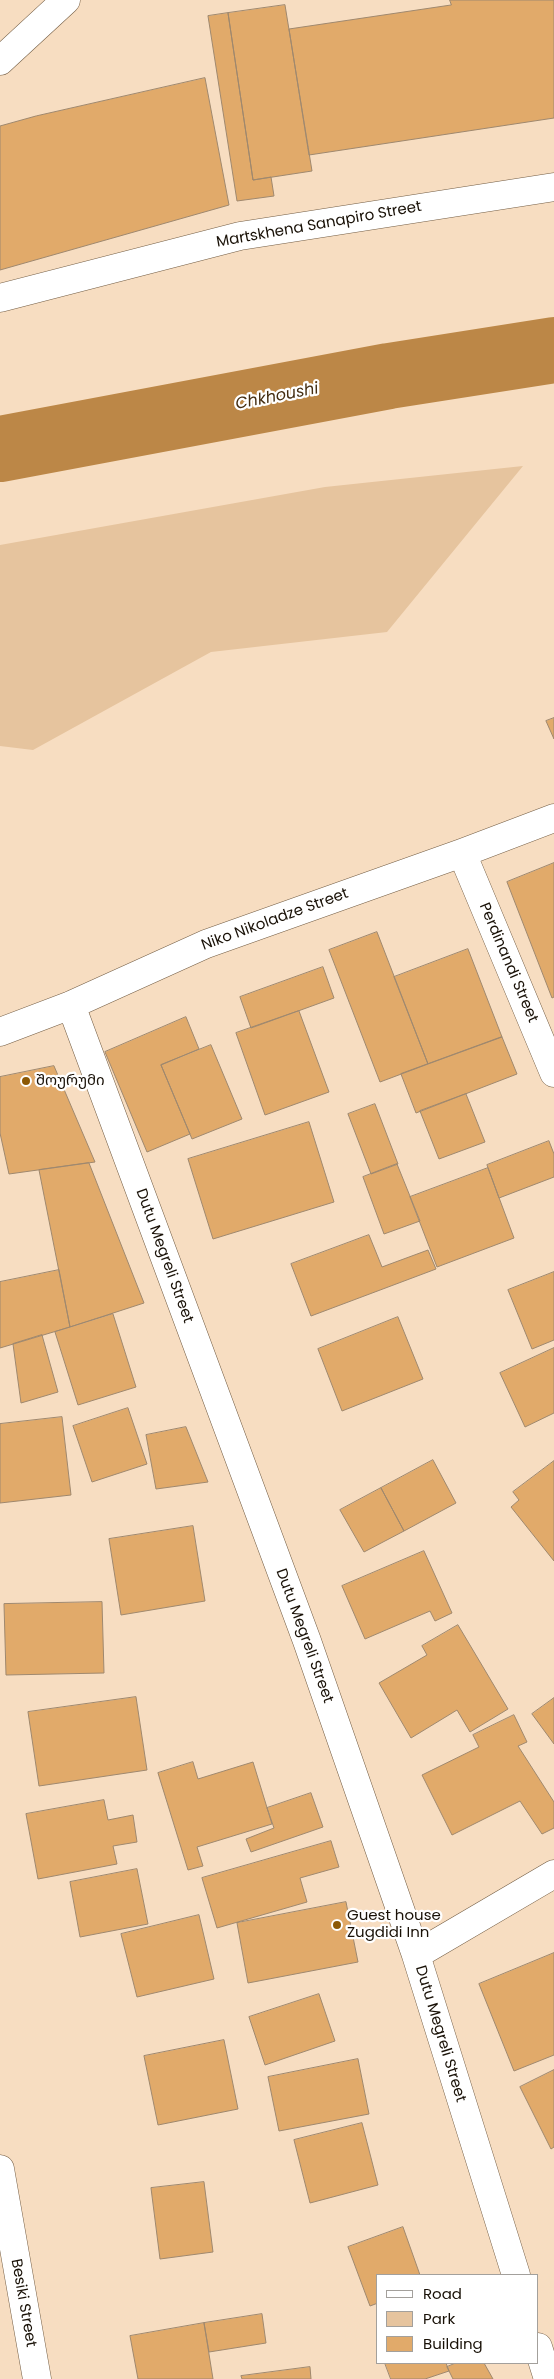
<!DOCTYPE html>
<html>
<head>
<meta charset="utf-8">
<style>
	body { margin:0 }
	#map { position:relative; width:554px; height:2379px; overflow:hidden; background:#f7ddc1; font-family:Poppins,sans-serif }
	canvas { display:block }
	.legend { position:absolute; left:376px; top:2274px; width:162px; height:90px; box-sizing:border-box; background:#fff; border:1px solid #a3a09c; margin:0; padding:6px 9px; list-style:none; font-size:15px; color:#191107 }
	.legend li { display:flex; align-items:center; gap:10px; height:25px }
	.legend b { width:25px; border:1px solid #a3a09c }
</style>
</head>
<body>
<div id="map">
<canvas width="554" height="2379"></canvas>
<ul class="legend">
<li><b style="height:6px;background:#fff"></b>Road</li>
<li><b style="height:14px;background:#e6c49e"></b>Park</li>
<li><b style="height:14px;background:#e1aa6a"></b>Building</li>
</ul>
</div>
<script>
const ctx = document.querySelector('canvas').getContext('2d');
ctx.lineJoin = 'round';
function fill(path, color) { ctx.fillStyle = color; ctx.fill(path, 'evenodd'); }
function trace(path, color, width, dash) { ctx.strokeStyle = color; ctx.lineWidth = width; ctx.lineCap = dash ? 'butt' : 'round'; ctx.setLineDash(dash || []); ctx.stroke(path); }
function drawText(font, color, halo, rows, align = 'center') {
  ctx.font = font + ' Poppins,"Noto Sans Georgian",sans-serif'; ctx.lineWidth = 4.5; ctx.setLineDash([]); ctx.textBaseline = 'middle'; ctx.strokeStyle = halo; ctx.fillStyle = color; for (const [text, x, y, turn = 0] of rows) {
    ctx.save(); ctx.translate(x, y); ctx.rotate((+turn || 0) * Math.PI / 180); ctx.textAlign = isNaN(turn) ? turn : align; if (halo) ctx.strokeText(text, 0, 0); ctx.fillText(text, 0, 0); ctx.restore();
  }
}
const green = new Path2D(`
	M523 466 387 632 211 652 33 750 0 746V545L325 487Z`);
const river = new Path2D(`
	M0 449 389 376 554 350`);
const building = new Path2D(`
	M450 0H554V118L309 155 289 29 451 5Z
	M285 5 312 171 253 180 228 13Z
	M228 13 253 180 271 177 274 196 237 201 208 16Z
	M205 78 229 205 0 270V126L36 116Z
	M554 718V739L546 721Z
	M554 863V997L552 998 507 882Z
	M377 932 428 1064 380 1082 329 950Z
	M468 949 502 1037 428 1064 394 977Z
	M323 967 334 998 251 1028 240 997Z
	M299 1011 329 1092 265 1115 236 1033Z
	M186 1017 199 1049 161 1065 190 1134 147 1152 105 1052Z
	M502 1037 517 1074 416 1113 401 1074Z
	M211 1045 242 1119 192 1139 161 1065Z
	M54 1066 95 1162 9 1174 0 1133V1077Z
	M466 1094 485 1142 439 1159 420 1111Z
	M375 1104 398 1164 371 1174 348 1114Z
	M309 1122 334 1202 213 1239 188 1159Z
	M549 1141 554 1154V1177L499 1198 487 1165Z
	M89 1163 144 1303 70 1327 39 1170Z
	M397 1164 420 1221 384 1234 363 1177Z
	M488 1168 514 1238 437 1267 410 1197Z
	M369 1235 382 1267 428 1250 436 1269 311 1316 291 1264Z
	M59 1270 70 1327 0 1348V1282Z
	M554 1272V1340L532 1349 508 1290Z
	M113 1314 136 1387 78 1405 55 1332Z
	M398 1317 423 1379 342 1411 318 1349Z
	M42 1335 58 1392 21 1403 13 1344Z
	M554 1348V1413L525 1427 500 1373Z
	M128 1408 147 1464 92 1482 73 1426Z
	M62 1417 71 1495 0 1503V1424Z
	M186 1427 208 1482 156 1489 146 1435Z
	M433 1460 456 1503 404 1531 381 1488Z
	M554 1461V1561L511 1507 519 1500 513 1492Z
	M381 1488 404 1531 364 1552 340 1510Z
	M193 1526 205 1601 121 1615 109 1539Z
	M424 1551 452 1613 435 1621 430 1611 365 1639 342 1586Z
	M102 1602 104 1673 6 1675 4 1604Z
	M458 1625 508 1709 470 1732 457 1710 411 1738 379 1683 427 1655 422 1646Z
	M136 1697 147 1770 39 1786 28 1712Z
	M554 1698V1744L532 1714Z
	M514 1715 527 1742 518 1746 554 1802V1828L542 1834 520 1801 452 1835 422 1775 479 1747 473 1735Z
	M193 1762 198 1779 253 1762 272 1824 197 1847 203 1866 188 1870 158 1773Z
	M311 1793 323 1827 251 1852 246 1839 274 1828 267 1808Z
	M104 1800 108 1820 133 1815 137 1842 113 1846 117 1864 38 1879 26 1814Z
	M331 1841 339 1867 300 1878 307 1902 217 1928 202 1878Z
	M137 1869 148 1924 80 1937 70 1882Z
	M346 1902 358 1962 248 1983 237 1923Z
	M199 1915 214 1979 137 1997 121 1934Z
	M554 1953V2055L514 2071 479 1984Z
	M319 1994 335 2041 265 2065 249 2017Z
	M224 2040 238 2109 158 2125 144 2056Z
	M358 2059 369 2114 279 2131 268 2077Z
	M554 2070V2147L551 2149 520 2087Z
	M362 2123 378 2185 310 2203 294 2140Z
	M204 2182 213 2252 160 2259 151 2188Z
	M403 2227 420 2275H378V2303L370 2306 348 2247Z
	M262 2314 266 2343 209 2352 204 2323Z
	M204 2323 213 2379H138L130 2336Z
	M385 2363H446L449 2371 425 2379H391Z
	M456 2363H484L493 2379H453L447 2367Z
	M310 2367 311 2379H242L241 2376Z`);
const minor = new Path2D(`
	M0 61 66 0
	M0 298 240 236 554 187
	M462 853 554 1073
	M71 1005 307 1641 416 1955 516 2275
	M0 1032 71 1005 206 944 462 853 554 818
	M416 1955 554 1874
	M0 2169 37 2379
	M538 2347 548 2379`);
const markers = [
	[26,1081,5,"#8c5805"],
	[337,1925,5,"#8c5805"]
];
const streetNames = [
	["Martskhena Sanapiro Street",319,225,-10],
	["Niko Nikoladze Street",275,920,-20],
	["Perdinandi Street",508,963,67],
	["Dutu Megreli Street",164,1256,70],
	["Dutu Megreli Street",304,1636,70],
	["Dutu Megreli Street",440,2034,73],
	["Besiki Street",23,2303,80]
];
const poiNames = [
	["შოურუმი",36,1081],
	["Guest house",347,1916],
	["Zugdidi Inn",347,1933]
];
const waterNames = [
	["Chkhoushi",277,397,-11]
];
fill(green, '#e6c49e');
trace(river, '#bc8747', 66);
fill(building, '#e1aa6a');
trace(building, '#9f886e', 1);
trace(minor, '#735d44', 29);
trace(minor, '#fff', 28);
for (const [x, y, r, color] of markers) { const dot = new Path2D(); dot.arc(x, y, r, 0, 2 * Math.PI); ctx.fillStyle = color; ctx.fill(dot); trace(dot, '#fff', 2); }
drawText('15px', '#191107', '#fff', streetNames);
drawText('15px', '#191107', '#fff', poiNames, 'left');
drawText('italic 16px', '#442d11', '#fff', waterNames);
</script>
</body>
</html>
